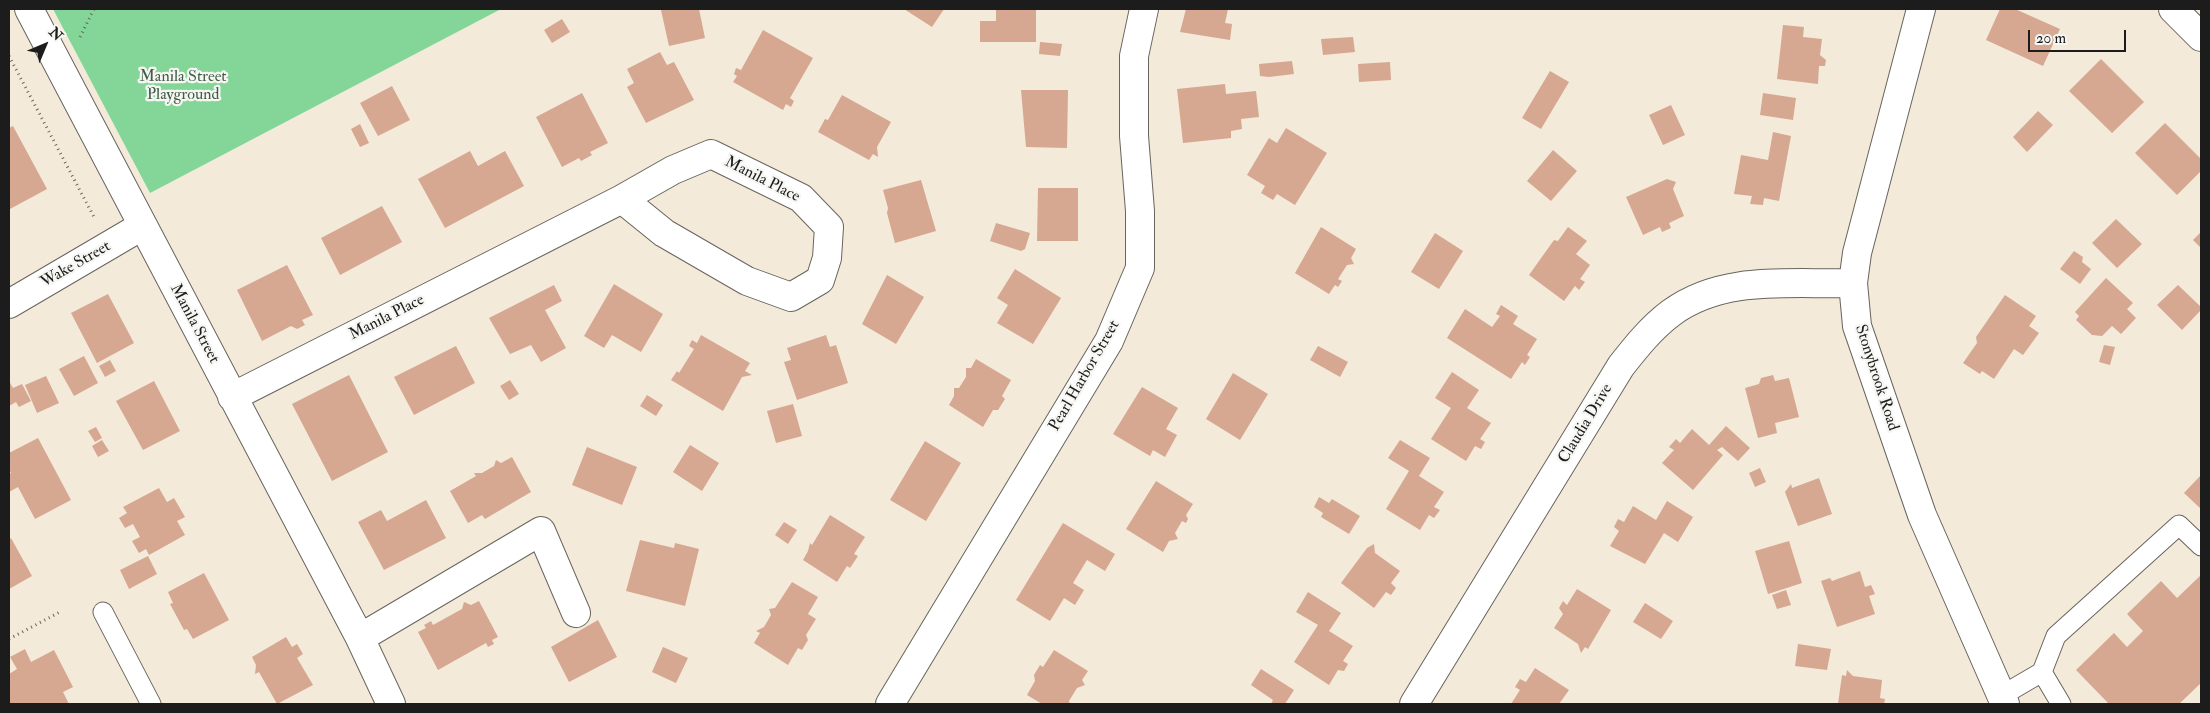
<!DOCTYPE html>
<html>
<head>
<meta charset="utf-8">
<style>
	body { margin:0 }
	#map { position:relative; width:2210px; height:713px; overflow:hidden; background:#f4eada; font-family:"IM FELL Double Pica",serif }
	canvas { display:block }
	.frame { position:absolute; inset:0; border:10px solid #1c1c1c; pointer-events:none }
	.north { position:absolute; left:20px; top:20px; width:50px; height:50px; -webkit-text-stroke:4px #f6f6f2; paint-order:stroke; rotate:45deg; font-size:14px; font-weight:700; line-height:20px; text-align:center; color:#1c1c1c }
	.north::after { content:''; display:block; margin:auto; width:18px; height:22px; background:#1c1c1c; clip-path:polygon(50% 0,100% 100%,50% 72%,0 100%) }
	.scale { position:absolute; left:2028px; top:30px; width:98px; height:22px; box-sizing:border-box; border:2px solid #1c1c1c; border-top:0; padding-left:6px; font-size:15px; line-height:18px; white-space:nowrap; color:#1c1c1c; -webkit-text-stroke:4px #f6f6f2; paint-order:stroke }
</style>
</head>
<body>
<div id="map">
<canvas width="2210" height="713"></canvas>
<div class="frame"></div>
<div class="north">N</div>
<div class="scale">20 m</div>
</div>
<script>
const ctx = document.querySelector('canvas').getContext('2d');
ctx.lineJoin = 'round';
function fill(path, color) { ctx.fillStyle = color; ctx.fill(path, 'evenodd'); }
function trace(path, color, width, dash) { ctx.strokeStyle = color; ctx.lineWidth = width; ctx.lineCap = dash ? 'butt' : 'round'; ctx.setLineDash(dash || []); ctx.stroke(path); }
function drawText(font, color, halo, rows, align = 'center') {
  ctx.font = font + ' "IM FELL Double Pica",serif'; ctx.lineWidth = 4.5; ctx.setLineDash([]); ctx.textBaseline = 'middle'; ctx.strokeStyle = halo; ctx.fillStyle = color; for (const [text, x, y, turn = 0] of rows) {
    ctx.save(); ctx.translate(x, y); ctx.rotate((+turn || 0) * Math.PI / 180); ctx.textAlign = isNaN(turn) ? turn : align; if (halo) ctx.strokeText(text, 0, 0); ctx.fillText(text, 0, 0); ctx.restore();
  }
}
const green = new Path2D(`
	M53 9H501L150 193Z`);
const building = new Path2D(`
	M666 9H699L705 38 669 46 661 10Z
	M904 9H944L932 27Z
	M996 9H1036V42H980V21H996Z
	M1186 9H1228L1225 23 1232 24 1230 40 1180 32Z
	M2000 9H2015L2060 29 2043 66 1986 40Z
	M562 19 570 32 552 43 544 30Z
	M1783 25 1804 27 1803 37 1822 39 1820 55 1826 60 1825 66H1819L1818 84 1777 79Z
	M763 30 813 58 790 98 794 101 791 107 786 104 783 110 733 82 737 76 734 74 736 68 741 70Z
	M1353 37 1355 52 1323 55 1321 39Z
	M1040 42 1062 44 1060 56 1039 54Z
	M660 52 667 65 674 62 694 100 646 123 627 87 634 83 627 69Z
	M2101 59 2144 102 2112 133 2069 91Z
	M1292 61 1294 74 1269 77 1260 76 1259 64Z
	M1390 62 1391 80 1359 82 1358 64Z
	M1550 71 1569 82 1541 129 1522 118Z
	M1225 84 1226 94 1256 91 1259 117 1241 119 1242 129 1231 131V138L1183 143 1177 89Z
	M392 86 410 120 378 136 360 103Z
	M1021 90H1068L1067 148 1026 147Z
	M582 93 608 143 590 152 592 155 581 161 579 158 562 167 536 117Z
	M1763 93 1796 98 1793 120 1760 115Z
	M842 95 891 122 877 147 878 157 873 154 869 160 818 132 825 119 828 120Z
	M1671 105 1685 135 1663 145 1649 115Z
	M2038 111 2053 125 2027 152 2013 137Z
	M2165 123 2201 159V171L2177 195 2135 153Z
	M360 124 369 143 360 147 351 129Z
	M13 126 47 189 10 209 9 128Z
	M1286 128 1327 153 1295 205 1277 194 1273 200 1261 193 1265 186 1247 175 1269 138 1277 143Z
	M1773 132 1791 136 1779 201 1764 198 1763 205 1750 204 1752 196 1734 194 1741 155 1768 160Z
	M1553 150 1577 171 1551 201 1527 181Z
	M470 151 478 166 505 151 524 186 445 228 418 179Z
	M1667 179 1676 182 1673 189 1684 216 1669 223 1671 228 1662 232 1660 227 1643 235 1626 197Z
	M921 180 936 231 895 243 887 213 888 208 883 190Z
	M1038 188H1078V241H1037Z
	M382 206 402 242 340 275 321 238Z
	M2116 219 2142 244 2117 268 2092 243Z
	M996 223 1030 233 1025 249 1021 251 990 241Z
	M1321 227 1356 249 1351 258 1354 264 1347 265 1338 279 1342 281 1338 287 1335 285 1329 294 1295 273Z
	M1568 227 1587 241 1576 254 1590 265 1580 279 1585 282 1579 290 1575 286 1564 301 1529 275 1554 240 1558 241Z
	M2201 232V248L2193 240Z
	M1435 233 1463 251 1439 289 1411 272Z
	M2074 251 2083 257 2082 262 2091 269 2080 284 2060 269Z
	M287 265 313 315 302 320 305 325 297 329 291 326 262 341 237 290Z
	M1015 269 1061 298 1033 344 997 323 1008 305 997 298Z
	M887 275 924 297 896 344 862 324Z
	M2106 278 2133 303 2127 309 2136 318 2121 334 2112 326 2102 336 2092 335 2076 320 2079 316 2075 312Z
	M614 284 663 314 641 352 612 335 604 348 584 336Z
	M554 285 562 301 545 310 566 348 541 362 531 345 510 354 489 318Z
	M2178 285 2201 307V310L2182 330 2157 305Z
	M108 294 134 343 97 363 71 313Z
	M2005 295 2036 316 2029 326 2039 333 2023 355 2014 349 1994 379 1982 371 1980 374 1963 363 1977 343 1976 337Z
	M1501 305 1518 316 1513 324 1537 339 1527 355 1530 357 1525 365 1522 362 1511 379 1447 338 1465 309 1492 327 1500 316 1496 314Z
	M701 335 750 363 745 371 752 375 742 377 723 411 671 380 677 371 679 373 694 349 689 346 692 340 697 343Z
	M826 335 830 347 836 345 848 383 797 400 784 362 791 360 787 348Z
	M2104 345 2115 347 2110 365 2099 362Z
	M456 346 475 383 414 415 394 377Z
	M1318 346 1348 362 1340 377 1310 360Z
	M84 356 98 383 74 396 59 369Z
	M976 359 1011 380 1002 396 1005 399 998 410H993L983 427 949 405 954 396V388H959L966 377V368H971Z
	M110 360 116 371 105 377 99 366Z
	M1452 372 1479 390 1467 408 1491 423 1480 439 1485 442 1481 449 1475 446 1466 461 1431 439 1451 408 1435 398Z
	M1233 373 1268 394 1240 440 1206 419Z
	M349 375 388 452 332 481 292 404Z
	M1773 375 1775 381 1789 378 1799 417 1775 423 1777 433 1758 438 1745 388 1759 384 1761 378Z
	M46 376 59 403 37 413 25 385Z
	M510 380 519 394 509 400 500 386Z
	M9 381 13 388 22 384 31 401 19 407 16 402 9 406Z
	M154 381 180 431 143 450 116 401Z
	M1142 387 1178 408 1166 429 1177 435 1165 457 1153 450 1150 456 1113 434Z
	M647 395 663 405 656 416 640 406Z
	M793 404 802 436 776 443 767 411Z
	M1726 426 1750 448 1738 461 1722 447 1717 450 1723 455 1693 490 1662 463 1674 450 1669 447 1676 439 1680 443 1692 429 1709 445Z
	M96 427 102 438 95 442 88 431Z
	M38 438 71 500 35 519 18 487 9 492V474L11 473 9 469V453Z
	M102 440 109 451 98 457 92 446Z
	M1400 440 1430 458 1419 476 1444 492 1434 507 1440 510 1434 518 1429 515 1420 530 1386 509 1409 471 1388 458Z
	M925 441 961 463 926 521 890 500Z
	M690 445 719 463 702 491 673 472Z
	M587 447 637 467 622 505 572 485Z
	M512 457 531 492 485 519 482 515 468 523 450 491 476 476 474 473H482L494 466 496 460 501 463Z
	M1760 468 1766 482 1755 487 1749 473Z
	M2201 475V509L2184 493Z
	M1819 478 1832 514 1798 526 1785 492 1791 484 1792 488Z
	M1156 481 1193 504 1186 515 1188 519 1186 523 1182 521 1175 533 1178 539 1169 541 1163 552 1126 529Z
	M159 488 167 502 174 498 185 517 177 521 185 535 149 555 146 549 139 553 132 541 140 537 133 524 125 528 119 518 127 513 123 507Z
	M1319 497 1329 503 1332 499 1360 516 1349 534 1321 517 1323 513 1314 507Z
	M426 500 446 538 384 570 358 522 381 510 387 521Z
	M1667 501 1693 517 1678 542 1664 533 1645 564 1610 546 1619 531 1614 527 1618 519 1624 522 1633 506 1656 520Z
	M830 515 865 537 854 554 858 556 850 568 847 566 837 582 803 560 808 551 810 543 812 545Z
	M784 522 797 530 788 544 775 535Z
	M1063 523 1115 554 1105 571 1087 560 1073 583 1084 590 1075 605 1064 598 1050 621 1016 600Z
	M11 538 32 576 9 589V540Z
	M640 540 674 548 675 543 699 549 685 606 626 591Z
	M1789 541 1802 583 1768 594 1755 551Z
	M1374 544 1375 553 1400 571 1391 583 1396 588 1391 595 1386 592 1374 608 1341 583 1367 548Z
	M148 556 157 574 129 589 120 570Z
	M1860 571 1865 587 1871 585 1875 594 1869 596 1875 614 1837 627 1821 581 1830 578 1832 581Z
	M204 573 229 620 193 639 187 629 184 630 170 604 173 603 168 592Z
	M2201 575V683L2179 704H2109L2076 670 2114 633 2127 647 2143 631 2127 614 2161 581 2177 598Z
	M792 582 818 597 808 614 816 619 806 635 808 640 802 650 798 648 788 665 754 643 760 633 756 631 764 627 771 615 769 609 775 608Z
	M1577 589 1611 610 1588 649 1585 647 1581 653 1578 644 1554 628 1563 614 1559 608 1563 601 1567 605Z
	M1786 590 1791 605 1777 609 1772 595Z
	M1308 592 1341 613 1329 631 1353 646 1343 661 1348 664 1344 671 1338 670 1329 685 1294 662 1318 625 1296 612Z
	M479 601 498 637 492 640 494 644 488 647 486 643 438 670 418 632 426 628 424 625 431 621 433 625 462 609 464 602 471 605Z
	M1645 603 1673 621 1661 639 1633 622Z
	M598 620 617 657 569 682 551 647Z
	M286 637 292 647 297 644 303 654 297 658 313 685 277 704 259 672 255 674 256 665 252 657Z
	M1798 644 1831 649 1827 670 1795 666Z
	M663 647 688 658 676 683 652 672Z
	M25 649 31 662 54 650 73 687 63 692 69 704H9V674L17 669 10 657Z
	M1054 650 1088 671 1082 680 1085 685 1077 688 1069 701 1070 704H1042L1027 695 1035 681 1034 675 1040 665 1043 667Z
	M1535 668 1569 690 1559 704H1511L1520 690 1515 687 1520 679 1526 682Z
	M1261 669 1294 690 1285 704H1271L1273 700 1251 685Z
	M1847 670 1853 676 1882 680 1880 698 1885 699 1884 704H1838L1842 675 1846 676Z`);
const path = new Path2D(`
	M80 37 94 9
	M9 56 95 219
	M9 639 60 612`);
const lane = new Path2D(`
	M103 612 151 704
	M2042 672 2061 704
	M2001 696 2042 672 2056 636 2179 525 2201 546`);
const street = new Path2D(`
	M29 9 360 638 391 704
	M1921 9 1857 253 1853 283 1857 326 1922 515 2005 704
	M2173 9 2201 37
	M9 304 142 226
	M232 397 622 199 664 233 747 281 791 297 820 280 827 258 829 227 801 198 711 154 673 170 622 199
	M360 638 541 531 576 613
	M890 704 1109 341 1140 268V211L1134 136V56L1144 9
	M1414 704 1621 366C1636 347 1651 328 1671 313 1724 274 1792 285 1853 283`);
const parkNames = [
	["Manila Street",183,78],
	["Playground",183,96]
];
const streetNames = [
	["Manila Place",762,180,27],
	["Wake Street",76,265,-30],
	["Manila Place",387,318,-27],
	["Manila Street",194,324,62],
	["Pearl Harbor Street",1085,376,-60],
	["Stonybrook Road",1876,378,72],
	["Claudia Drive",1586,424,-59]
];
fill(green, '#83d698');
fill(building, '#d6a791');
trace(lane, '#68645e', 21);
trace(street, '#68645e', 30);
trace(path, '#68645e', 3, [1, 4]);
trace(lane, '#fff', 19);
trace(street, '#fff', 28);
drawText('16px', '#405d47', '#f6f6f2', parkNames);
drawText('16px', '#1c1c1c', '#f6f6f2', streetNames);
</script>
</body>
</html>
